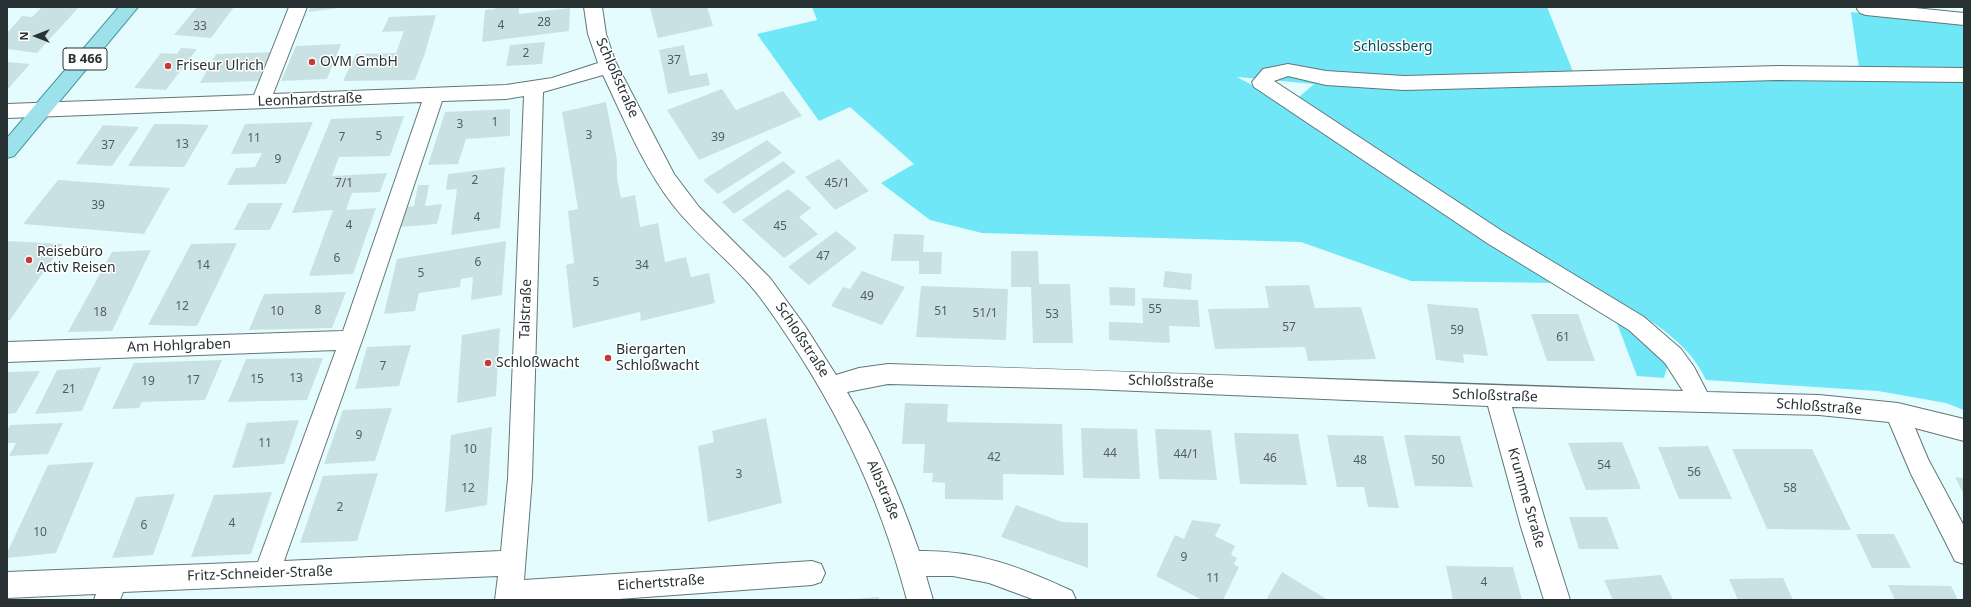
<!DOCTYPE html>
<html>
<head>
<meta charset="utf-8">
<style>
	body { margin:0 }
	#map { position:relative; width:1971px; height:607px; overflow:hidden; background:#e5fcff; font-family:"Noto Sans",sans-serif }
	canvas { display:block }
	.frame { position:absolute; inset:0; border:8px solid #293233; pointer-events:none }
	.north { position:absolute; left:16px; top:16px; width:40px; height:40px; -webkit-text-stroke:3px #fff; paint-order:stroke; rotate:270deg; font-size:11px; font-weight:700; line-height:16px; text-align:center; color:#293233 }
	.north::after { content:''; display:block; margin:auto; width:14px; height:18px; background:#293233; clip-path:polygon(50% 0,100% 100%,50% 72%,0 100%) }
</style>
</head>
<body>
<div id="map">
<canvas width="1971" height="607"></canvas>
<div class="frame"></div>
<div class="north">N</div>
</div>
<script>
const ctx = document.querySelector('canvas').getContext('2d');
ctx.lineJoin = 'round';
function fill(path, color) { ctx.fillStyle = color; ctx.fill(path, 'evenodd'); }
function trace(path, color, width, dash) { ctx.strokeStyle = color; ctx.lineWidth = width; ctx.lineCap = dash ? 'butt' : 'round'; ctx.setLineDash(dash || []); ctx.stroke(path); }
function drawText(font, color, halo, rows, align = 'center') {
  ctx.font = font + ' "Noto Sans",sans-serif'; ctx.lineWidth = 3; ctx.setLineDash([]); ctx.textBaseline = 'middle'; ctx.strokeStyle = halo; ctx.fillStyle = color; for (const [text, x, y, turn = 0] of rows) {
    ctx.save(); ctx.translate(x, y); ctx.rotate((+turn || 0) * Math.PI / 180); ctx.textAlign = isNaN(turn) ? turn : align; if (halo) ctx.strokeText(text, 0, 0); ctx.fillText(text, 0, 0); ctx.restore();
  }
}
const green = new Path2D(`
	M812 7H1547L1578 84 1785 80 1964 81V410L1946 403 1878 391 1706 380C1685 331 1616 301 1571 274L1558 283 1411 281 1301 242 982 233 930 220 881 183 914 164 850 107 819 121 757 34 817 20ZM1237 77H1238L1314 84 1290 105Z
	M1851 12 1964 24V69L1859 68Z
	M1615 318 1650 345 1668 364 1664 378 1637 376Z`);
const building = new Path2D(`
	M42 7H79L37 53 7 49V33L22 16 32 17Z
	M197 7H234L211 38 174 35Z
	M310 7H338V8L309 12Z
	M495 7H519V14L570 8 569 31 482 42 485 10 495 9Z
	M656 7H707L713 26 658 38 650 8Z
	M436 15 425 53 415 80 343 81 356 54 396 53 404 31 382 32 389 17Z
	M545 42 542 64 506 66 510 45Z
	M341 44 327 79 281 81 296 46Z
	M684 45 690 76 707 73 710 85 668 94 659 50Z
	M181 48 197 49 166 90 134 88 161 53 177 54Z
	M275 52 261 81 200 83 216 54Z
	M7 62 30 64 7 90Z
	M722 89 736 110 783 91 802 116 699 160 667 110Z
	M606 102 617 160V178L621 198 635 195 640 227 658 223 665 262 686 257 691 277 709 273 715 303 641 321 640 312 573 328 566 265 574 263 568 211 578 209 562 112Z
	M510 109V136L466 139 458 164 428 165 445 112Z
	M404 116 390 156 339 157 332 176 387 173 380 192 352 193 346 210 376 208 353 274 309 276 333 210 292 213 331 119Z
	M313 122 286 184 227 185 236 168 255 167 262 153 231 154 245 124Z
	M154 124H180L209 125 184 167 128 166Z
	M103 125 139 127 112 166 76 164Z
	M767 140 782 153 718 194 703 180Z
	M839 159 869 191 835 210 805 177Z
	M783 161 796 172 734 214 722 202Z
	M505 167 500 228 451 235 457 189 446 190 448 174Z
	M58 180 170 188 144 234 23 224Z
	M418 185H429L425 206 442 204 437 224 400 227 404 207 414 206Z
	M788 189 811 208 799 217 818 234 784 258 742 220Z
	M248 203H283L270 230H234Z
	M836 231 857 248 809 285 788 267Z
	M894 234 924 235 923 252H942L941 274H919V261H891Z
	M7 241 63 244 10 320H7Z
	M506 241 502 295 471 300 473 277 461 279 460 287 419 293 415 311 384 314 397 259Z
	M237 243 197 326 148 325 191 244Z
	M151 250 112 331 68 332 112 252Z
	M1011 251H1038L1039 284H1070L1073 343H1033L1031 287H1011Z
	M862 271 905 287 882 325 831 306 843 287 850 289Z
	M1165 271 1192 274 1191 290 1163 287Z
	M1309 285 1315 308 1361 307 1376 359 1308 361 1305 347 1215 349 1208 309 1269 308 1265 286Z
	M921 286 1008 289 1006 340 916 337Z
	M1109 287 1135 288V306L1110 305Z
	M346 292 332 328 249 330 264 294Z
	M1142 298 1198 300 1200 327 1169 326 1170 343 1109 340V322L1143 323Z
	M1427 304 1478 308 1488 356 1463 354 1464 363 1436 360Z
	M1531 314H1578L1595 361H1547Z
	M500 328 496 396 457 403 462 335Z
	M411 345 399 386 355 389 367 347Z
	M323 358 307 400 228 402 246 359Z
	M222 360 205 400 142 402 139 408 112 409 134 363Z
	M101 367 82 411 35 414 57 370Z
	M40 371 16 413 7 414V372Z
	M905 403 948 404 947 422 1062 424 1064 475 1003 474V500L945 499V483L932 482 933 473H923L925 444H902Z
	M392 408 375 461 324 464 343 410Z
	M766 418 782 503 708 522 698 446 714 442 712 431Z
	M299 420 284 464 232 468 247 423Z
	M63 423 48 454 9 456 16 443H7V430L10 425Z
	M492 427 487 505 445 512 451 435Z
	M1081 428 1137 429 1140 479 1083 478Z
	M1155 429 1211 430 1217 480 1159 479Z
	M1234 433 1298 434 1307 485 1240 484Z
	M1327 435 1383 436 1399 508 1368 507 1364 487H1337Z
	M1404 435 1460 436 1473 487 1415 486Z
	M1622 442 1641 489 1586 490 1568 443Z
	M1708 446 1732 499H1679L1658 447Z
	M1732 449H1812L1851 530 1767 529Z
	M94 462 56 553 7 558V553L48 465Z
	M378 473 357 541 300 543 323 476Z
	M1955 477 1964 478V495Z
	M272 492 251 554 191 557 214 495Z
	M175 494 153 555 112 558 136 497Z
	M1016 505 1062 522 1088 523V568L1001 537Z
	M1569 517H1607L1619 549H1579Z
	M1192 520 1221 524 1215 536 1235 546 1231 555 1237 558 1234 564 1239 567 1223 600H1202L1156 576 1175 535 1184 539Z
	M1856 534H1894L1911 568H1872Z
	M1446 566 1513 567 1522 600H1453Z
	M1282 572 1328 600H1266Z
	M1661 575 1673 600H1613L1604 580Z
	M1783 578 1793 600H1738L1729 579Z
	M1888 585 1951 586 1958 600H1895Z
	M879 597V600H854L853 599Z`);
const minor = new Path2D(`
	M289 7H307L273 94 506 85 552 78 598 63 588 34 584 7H602L606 34 615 61 674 174 699 207 770 278 805 326 836 375 859 368 888 364C1153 371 1418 384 1683 391L1665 363 1629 330 1487 243 1254 87 1252 82 1263 69 1288 64 1326 71 1404 76 1777 66 1964 68V82L1777 80 1404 90 1326 85 1288 76 1274 81 1502 231 1644 317 1681 349 1694 367 1707 392 1819 395 1898 403 1964 419V441L1915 428 1928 459 1964 526V564L1955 561 1911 474 1889 422 1819 415 1512 407 1547 527 1570 600H1544L1521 527 1488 406 1090 389 888 384 847 392C877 442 900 496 919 551 977 550 1021 567 1072 591L1076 600H1035L989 583 953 576H926L933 600H907C878 490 832 397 765 304 739 267 701 241 673 205 643 166 624 119 603 75L543 92 532 478 524 580 812 561 821 564 825 573 821 582 812 585 605 600H495L498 576 123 592 120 600H94L96 594 7 598V572L258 562 336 350 7 362V342L343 331 422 102 7 118V104L254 95ZM524 96 508 478 501 551 284 561 366 329 442 101 506 99Z
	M1858 7H1905L1964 13V25L1866 15 1860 13 1857 9Z`);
const major = new Path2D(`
	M119 7H138L14 156 7 158V138Z`);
const markers = [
	[312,62,4,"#c73934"],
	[168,66,4,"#c73934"],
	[29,260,4,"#c73934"],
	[608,358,4,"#c73934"],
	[488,363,4,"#c73934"]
];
const numberNames = [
	["28",544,23],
	["4",501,26],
	["33",200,27],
	["2",526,54],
	["37",674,61],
	["1",495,123],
	["3",460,125],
	["3",589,136],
	["5",379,137],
	["7",342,138],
	["39",718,138],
	["11",254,139],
	["13",182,145],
	["37",108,146],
	["9",278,160],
	["2",475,181],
	["7/1",344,184],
	["45/1",837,184],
	["39",98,206],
	["4",477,218],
	["4",349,226],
	["45",780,227],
	["47",823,257],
	["6",337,259],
	["6",478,263],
	["14",203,266],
	["34",642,266],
	["5",421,274],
	["5",596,283],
	["49",867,297],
	["12",182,307],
	["55",1155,310],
	["8",318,311],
	["10",277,312],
	["51",941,312],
	["18",100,313],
	["51/1",985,314],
	["53",1052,315],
	["57",1289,328],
	["59",1457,331],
	["61",1563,338],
	["7",383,367],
	["13",296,379],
	["15",257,380],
	["17",193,381],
	["19",148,382],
	["21",69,390],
	["9",359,436],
	["11",265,444],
	["10",470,450],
	["44",1110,454],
	["44/1",1186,455],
	["42",994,458],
	["46",1270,459],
	["48",1360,461],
	["50",1438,461],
	["54",1604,466],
	["56",1694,473],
	["3",739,475],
	["12",468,489],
	["58",1790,489],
	["2",340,508],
	["4",232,524],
	["6",144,526],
	["10",40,533],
	["9",1184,558],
	["11",1213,579],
	["4",1484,583]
];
const shields = [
	[85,59,44]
];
const shieldNames = [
	["B 466",85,59]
];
const parkNames = [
	["Schlossberg",1393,47]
];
const poiNames = [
	["OVM GmbH",320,62],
	["Friseur Ulrich",176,66],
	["Reisebüro",37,252],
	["Activ Reisen",37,268],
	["Biergarten",616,350],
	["Schloßwacht",616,366],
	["Schloßwacht",496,363]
];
const streetNames = [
	["Schloßstraße",617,78,66],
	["Leonhardstraße",310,100,-2],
	["Talstraße",526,309,-88],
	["Schloßstraße",802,340,57],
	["Am Hohlgraben",179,346,-2],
	["Schloßstraße",1171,382,2],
	["Schloßstraße",1495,396,2],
	["Schloßstraße",1819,407,4],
	["Albstraße",883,490,67],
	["Krumme Straße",1526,498,74],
	["Fritz-Schneider-Straße",260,574,-2],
	["Eichertstraße",661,583,-4]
];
fill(green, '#6fe7f7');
fill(building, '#cae1e4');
trace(minor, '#617678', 2);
trace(major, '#4a98a2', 2);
fill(minor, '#fff');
fill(major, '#9de2eb');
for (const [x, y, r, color] of markers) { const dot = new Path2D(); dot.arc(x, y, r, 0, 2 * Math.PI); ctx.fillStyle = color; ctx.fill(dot); trace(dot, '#fff', 1.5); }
drawText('12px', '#515e5f', null, numberNames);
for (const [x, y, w] of shields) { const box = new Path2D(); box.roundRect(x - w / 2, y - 11, w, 22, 3); ctx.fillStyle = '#fff'; ctx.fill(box); trace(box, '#293233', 1); }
drawText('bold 13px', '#293233', null, shieldNames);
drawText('14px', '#054b52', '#fff', parkNames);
drawText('14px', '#293233', '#fff', poiNames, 'left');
drawText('14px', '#293233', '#fff', streetNames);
</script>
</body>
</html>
